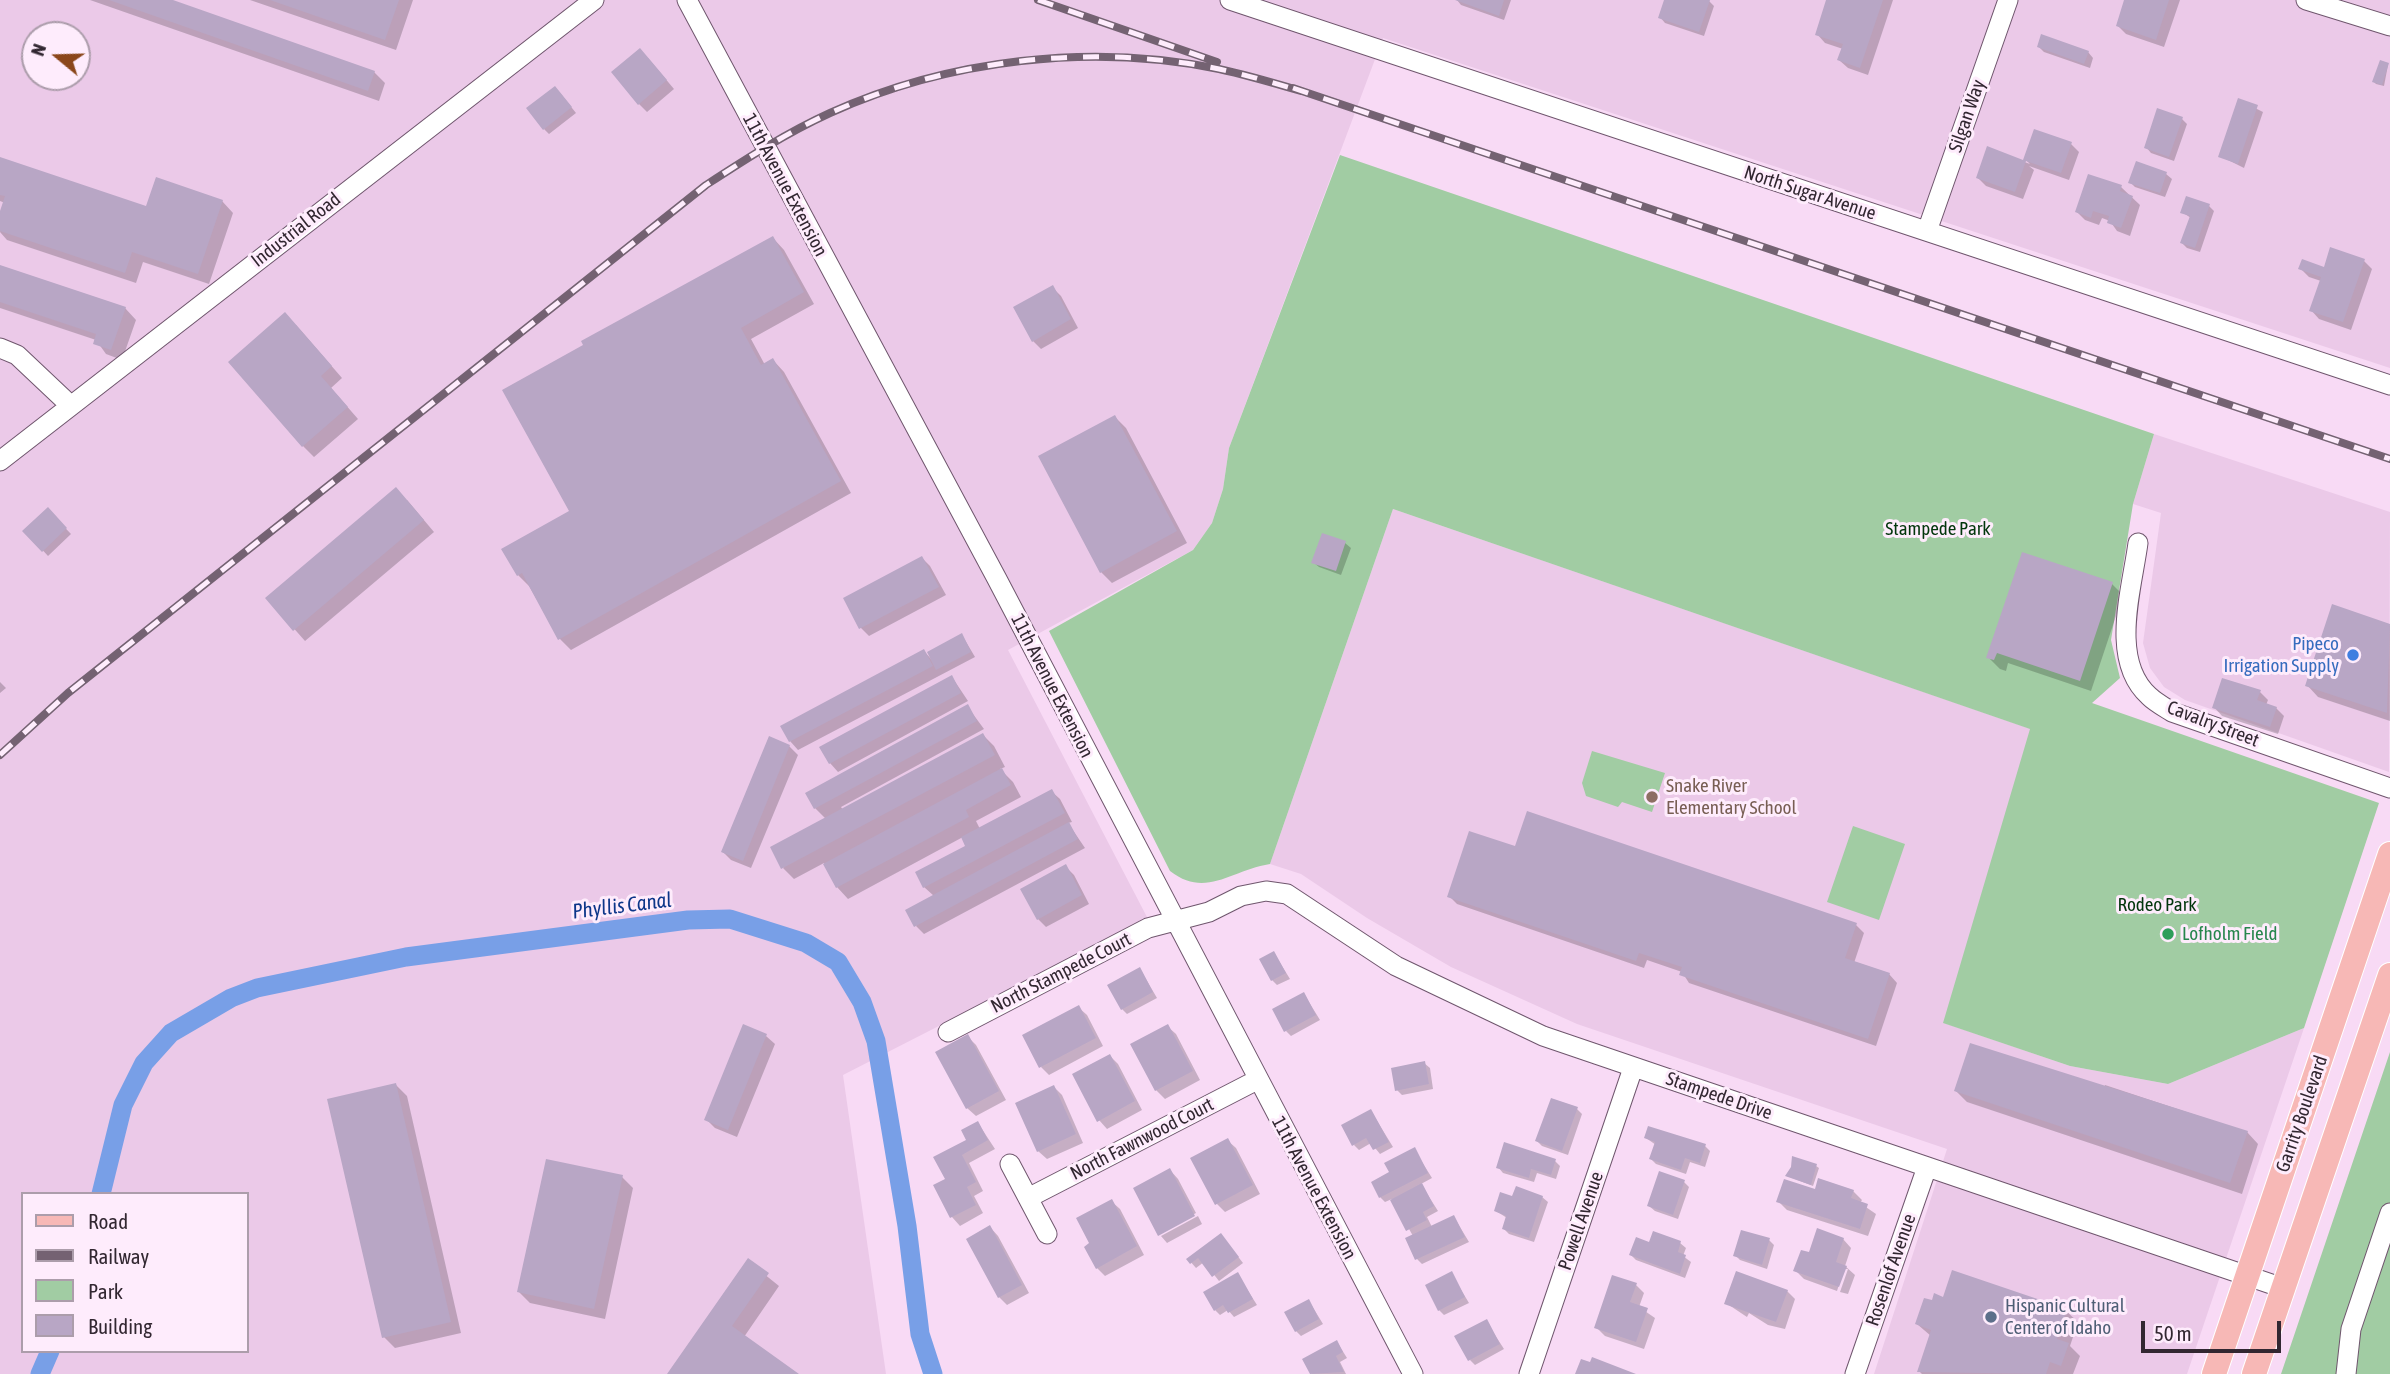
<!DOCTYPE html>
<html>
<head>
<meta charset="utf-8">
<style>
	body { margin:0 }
	#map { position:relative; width:2390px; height:1374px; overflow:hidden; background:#f8daf5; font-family:"Asap Condensed",sans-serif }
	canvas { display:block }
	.legend { position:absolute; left:21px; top:1192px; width:228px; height:161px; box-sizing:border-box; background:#feecfc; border:2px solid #ac9dab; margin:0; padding:9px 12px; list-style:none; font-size:21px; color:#322731 }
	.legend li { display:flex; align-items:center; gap:14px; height:35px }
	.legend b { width:35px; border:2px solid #ac9dab }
	.north { position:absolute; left:21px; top:21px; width:70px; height:70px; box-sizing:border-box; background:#feecfc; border:2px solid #ac9dab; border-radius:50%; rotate:289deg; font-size:19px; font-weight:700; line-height:28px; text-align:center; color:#322731 }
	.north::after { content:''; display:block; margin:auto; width:24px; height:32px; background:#8b471b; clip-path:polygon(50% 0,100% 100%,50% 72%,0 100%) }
	.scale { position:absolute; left:2141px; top:1321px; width:140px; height:32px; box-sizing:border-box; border:4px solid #322731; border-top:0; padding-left:9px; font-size:21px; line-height:24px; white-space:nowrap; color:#322731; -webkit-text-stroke:5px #feecfc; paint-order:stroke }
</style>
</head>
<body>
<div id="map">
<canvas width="2390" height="1374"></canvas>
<ul class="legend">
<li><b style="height:9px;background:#f7b8b6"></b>Road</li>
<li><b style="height:9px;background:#746272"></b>Railway</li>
<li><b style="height:19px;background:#a1cca3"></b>Park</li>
<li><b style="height:19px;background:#b8a6c5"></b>Building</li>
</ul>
<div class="north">N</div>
<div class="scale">50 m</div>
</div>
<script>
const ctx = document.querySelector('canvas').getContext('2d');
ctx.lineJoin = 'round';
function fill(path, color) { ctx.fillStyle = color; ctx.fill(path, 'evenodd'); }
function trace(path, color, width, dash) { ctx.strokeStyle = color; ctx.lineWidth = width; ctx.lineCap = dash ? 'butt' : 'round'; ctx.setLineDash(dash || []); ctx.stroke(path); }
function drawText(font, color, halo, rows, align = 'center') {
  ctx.font = font + ' "Asap Condensed",sans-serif'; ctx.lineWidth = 6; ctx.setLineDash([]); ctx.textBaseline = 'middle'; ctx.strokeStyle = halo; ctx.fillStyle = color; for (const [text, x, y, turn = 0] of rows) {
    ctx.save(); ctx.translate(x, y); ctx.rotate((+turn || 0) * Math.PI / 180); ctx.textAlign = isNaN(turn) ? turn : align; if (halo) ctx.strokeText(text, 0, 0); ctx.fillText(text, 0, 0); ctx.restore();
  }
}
const built = new Path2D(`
	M0 0H2390V368L1383 38 1229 448 1223 489 1212 523 1193 550 1008 650 1148 919 843 1075 886 1374H0ZM35 35H77V77H35ZM23 1194H247V1351H23Z
	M2154 434 2390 512 2389 772 2185 700 2164 687 2150 668 2143 643 2161 513 2133 504Z
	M1393 509 2031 729 1944 1023 2070 1066 2168 1084 2304 1028 2187 1374H1874L1947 1149 1577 1024 1451 967 1367 918 1301 874 1270 864Z`);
const green = new Path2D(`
	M1340 155 2154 434 2133 504 2111 640 2120 678 2092 703 2379 803 2304 1028 2168 1084 2070 1066 1943 1023 2030 729 1393 509 1270 864C1231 870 1206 899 1170 871L1049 631 1193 550 1212 523 1223 489 1229 448Z
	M1592 751 1665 773 1652 812 1622 802 1618 807 1586 796 1582 783Z
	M1853 826 1905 844 1879 920 1827 902Z
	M2390 1052V1374H2281Z`);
const shadow = new Path2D(`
	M90 0H167L374 72 385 83 379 101Z
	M250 0H413L396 50Z
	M1457 0H1511L1504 20 1461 5Z
	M1666 0 1709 1 1714 6 1704 36 1665 23 1660 17Z
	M1828 0H1893L1868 75 1848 68 1839 60 1843 49 1825 43 1817 34Z
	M2126 0H2180L2164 47 2126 34 2118 26Z
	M2039 47 2088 52 2093 58 2090 68 2044 52Z
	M648 58 674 89 647 112 639 104Z
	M2388 65 2384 86 2376 84 2374 82Z
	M560 93 576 113 549 134 544 129Z
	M2239 100 2263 112 2244 168 2220 156Z
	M2182 119 2187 124 2174 161 2151 153 2146 147Z
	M2071 144 2079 152 2069 180 2029 166 2034 170 2023 199 1986 186 1978 178 1988 149 2030 164 2025 159Z
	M0 159 148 208 222 201 233 213 209 284 143 262 136 283 7 240 0 232 5 203 0 201Z
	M2166 174 2172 179 2165 197 2135 187 2130 182Z
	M2121 187 2140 205 2130 236 2117 231 2110 221 2102 218 2099 225 2085 220 2077 212Z
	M2209 206 2214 211 2200 252 2187 248 2182 243 2191 218 2182 212Z
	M773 238 784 250 814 304 751 339 765 365 773 360 784 372 851 493 571 650 560 639 529 586 518 575 571 512Z
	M2364 261 2372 269 2351 330 2319 319 2311 310 2321 281 2309 277 2300 268 2325 269Z
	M0 267 125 308 136 320 122 360 106 354 96 340 0 308Z
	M1052 287 1061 296 1078 328 1041 349 1033 341Z
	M296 325 342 378 331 388 358 419 314 457 303 446Z
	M1115 417 1126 428 1187 543 1112 583 1101 572Z
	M407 500 434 532 305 641 267 598Z
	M48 510 71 534 48 556 25 531Z
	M1323 535 1345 543 1351 548 1341 575 1319 567 1313 562Z
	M922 558 930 566 946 595 869 636 861 628 845 598Z
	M2112 584 2123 595 2091 691 2008 663 2006 671 2000 669 1988 657Z
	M2333 607 2390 626V721L2318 697 2307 685Z
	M962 635 975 657 798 750 790 741 924 651 932 660Z
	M952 677 968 701 838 772 830 763Z
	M0 682 6 688 0 693Z
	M2260 692 2268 700 2266 705 2276 708 2284 716 2278 734 2222 716 2214 707Z
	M967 706 984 729 841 807 843 810 983 735 994 746 1005 767 1000 769 1013 782 1021 797 976 821 980 829 1051 791 1060 799 1072 822 1068 823 1085 848 924 934 916 926 934 896 924 887 967 846 963 837 848 899 837 887 824 863 794 879 783 868 826 819 815 808Z
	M789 746 798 755 751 868 731 860 723 852Z
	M1516 848 1856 925 1864 933 1854 963 1889 974 1897 983 1876 1046 1689 983 1682 972 1647 960 1644 968 1457 904 1449 896Z
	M1065 866 1074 875 1089 904 1046 927 1038 919Z
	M1274 953 1290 979 1277 985 1272 980Z
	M1140 969 1157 998 1127 1014 1122 1009Z
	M1304 994 1320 1020 1291 1036 1286 1031Z
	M1078 1007 1087 1015 1103 1046 1049 1075 1041 1067Z
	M1167 1026 1176 1034 1200 1080 1165 1099 1156 1090 1132 1045Z
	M766 1036 775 1044 737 1137 715 1128 706 1119Z
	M968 1037 976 1045 1006 1100 976 1116 967 1108Z
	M1110 1056 1118 1064 1142 1110 1107 1129 1099 1120Z
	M1424 1063 1430 1068 1433 1089 1402 1095 1397 1090Z
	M396 1085 407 1096 461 1333 395 1348 384 1337Z
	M2105 1085 2247 1132 2258 1144 2242 1194 1967 1102 1956 1091 2104 1089Z
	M1054 1087 1062 1095 1083 1143 1047 1159 1038 1151Z
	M1577 1109 1582 1114 1568 1155 1542 1146 1537 1141Z
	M1371 1111 1393 1147 1380 1154 1371 1143 1359 1150 1354 1145Z
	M978 1123 995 1149 969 1163 983 1191 974 1196 983 1213 960 1226 952 1217 935 1186 947 1180Z
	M1646 1138 1705 1146 1710 1151 1705 1167 1690 1162 1686 1174 1656 1164 1651 1159 1656 1145Z
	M1227 1140 1236 1148 1260 1194 1225 1212 1217 1204Z
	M1414 1149 1432 1178 1421 1184 1438 1211 1427 1217 1432 1227 1454 1217 1469 1242 1422 1264 1417 1259 1413 1236 1392 1199 1385 1202 1380 1197 1391 1173Z
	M1555 1161 1560 1166 1556 1179 1537 1173 1534 1182 1503 1173 1498 1167Z
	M1816 1166 1819 1168 1813 1186 1787 1176Z
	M1170 1170 1178 1179 1196 1213 1159 1233Z
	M622 1177 633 1188 605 1319 530 1303 519 1292Z
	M1684 1182 1689 1187 1678 1219 1655 1211 1649 1206Z
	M1816 1191H1853L1862 1200 1860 1203 1876 1214 1868 1236 1787 1210 1778 1201Z
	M1542 1197 1548 1202 1534 1242 1509 1234 1504 1229 1507 1218 1496 1211 1513 1199Z
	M1111 1201 1120 1209 1144 1255 1105 1276 1097 1268Z
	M1198 1216 1202 1224 1167 1243 1161 1236Z
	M990 1227 998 1236 1029 1293 1007 1305 999 1297Z
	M1843 1239 1851 1248 1845 1266 1855 1275 1848 1294 1840 1292 1848 1269H1844L1837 1291 1804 1279 1796 1271 1810 1255Z
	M1769 1240 1774 1245 1767 1269 1740 1260 1735 1255Z
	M1226 1241 1243 1263 1219 1281 1204 1262 1196 1268 1189 1260Z
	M1680 1243 1686 1248 1683 1256 1691 1262 1685 1278 1636 1260 1631 1255 1650 1244Z
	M748 1261 779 1286 744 1337 796 1374H669Z
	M1451 1273 1469 1303 1444 1315 1439 1310Z
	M1238 1275 1257 1305 1234 1317 1228 1310 1220 1315 1215 1310Z
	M1636 1285 1644 1293 1639 1307 1655 1318 1644 1349 1605 1336 1596 1327Z
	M1787 1291 1795 1299 1785 1329 1768 1325 1749 1313 1747 1317 1726 1303Z
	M1944 1299 2066 1311 2078 1322 2070 1346 2080 1356 2073 1374H1922L1919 1371 1931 1336 1917 1324 1933 1303Z
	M1309 1301 1323 1324 1301 1336 1296 1331Z
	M1486 1321 1504 1349 1475 1365 1470 1360Z
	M1337 1342 1347 1358 1340 1362 1346 1374H1312L1304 1359Z`);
const canal = new Path2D(`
	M101 1194 123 1105 144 1063 171 1033 231 998 257 988 406 957 688 920 730 919 806 943 838 962 862 1002 876 1041 907 1226 920 1334 933 1374
	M40 1374 50 1351`);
const building = new Path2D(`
	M109 0H173L375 71 368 91Z
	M270 0H399L385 40Z
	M1455 0H1504L1499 16Z
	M1664 0H1710L1699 32 1658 18Z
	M1826 0H1883L1860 68 1837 60 1843 44 1815 35Z
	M2124 0H2169L2156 40 2116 26Z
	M2041 34 2089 51 2084 64 2037 47Z
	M640 48 667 80 638 105 611 72Z
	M2380 60 2389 63 2382 85 2372 82Z
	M555 86 572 107 543 130 526 108Z
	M2238 98 2258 105 2238 164 2218 157Z
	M2157 108 2183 117 2169 157 2144 148Z
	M2034 129 2072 142 2061 173 2026 161 2015 192 1976 178 1987 146 2023 160Z
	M0 157 146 206 156 177 223 200 198 274 132 252 125 273 0 231V211L5 196 0 195Z
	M2136 161 2167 172 2160 193 2128 183Z
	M2088 174 2122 185 2120 191 2133 196 2121 228 2107 223 2109 216 2093 211 2091 218 2075 212Z
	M2186 196 2210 204 2195 248 2180 243 2190 216 2180 213Z
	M773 236 804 292 741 328 761 365 773 358 841 481 558 640 522 573 517 576 501 549 569 511 502 390 583 345 581 341Z
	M2330 247 2365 259 2343 322 2309 311 2321 277 2298 269 2302 259 2324 267Z
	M0 265 126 307 111 350 93 344 96 334 0 302Z
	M1053 285 1071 319 1032 342 1013 307Z
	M285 312 332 366 321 376 348 407 302 447 228 362Z
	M1115 415 1177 531 1100 573 1038 456Z
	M396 487 424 520 293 631 265 598Z
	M48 507 67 528 42 552 22 531Z
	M1322 533 1346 541 1336 571 1311 563Z
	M2022 552 2113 582 2080 681 1997 653 1994 660 1986 658Z
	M922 556 939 587 859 629 843 598Z
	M2332 604 2390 624 2387 713 2305 686Z
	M962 633 971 652 936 670 927 652Z
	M924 649 933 666 789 742 780 726Z
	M952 675 961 693 829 764 819 747Z
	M2222 678 2261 690 2257 700 2277 707 2270 727 2212 708Z
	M968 704 977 721 814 809 805 793Z
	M983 733 995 755 781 869 770 847Z
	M769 736 790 745 743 861 721 852Z
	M1002 768 1011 785 966 810 969 817 836 888 823 864Z
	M1052 789 1065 813 923 888 915 872 965 846 961 837Z
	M1527 811 1857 923 1845 958 1890 973 1868 1039 1679 975 1682 967 1639 953 1636 961 1447 897 1469 831 1515 846Z
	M1069 822 1078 839 914 927 905 910Z
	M1066 864 1082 895 1037 920 1020 889Z
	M1274 951 1286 973 1271 981 1259 959Z
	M1140 967 1153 992 1121 1010 1107 985Z
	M1304 992 1316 1015 1284 1032 1272 1009Z
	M1079 1005 1096 1038 1039 1068 1022 1035Z
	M743 1024 767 1034 728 1130 704 1120Z
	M1168 1024 1193 1071 1155 1091 1130 1044Z
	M968 1034 999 1091 966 1109 935 1052Z
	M1970 1043 2248 1131 2230 1183 1954 1091Z
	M1110 1054 1135 1101 1097 1122 1072 1074Z
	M1425 1061 1429 1084 1395 1091 1391 1068Z
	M396 1083 451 1322 382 1338 327 1099Z
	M1054 1085 1076 1134 1037 1152 1015 1103Z
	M1551 1098 1578 1107 1562 1151 1535 1141Z
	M1371 1109 1389 1142 1373 1150 1366 1138 1352 1146 1341 1125Z
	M978 1121 988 1140 962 1155 976 1182 967 1187 976 1205 950 1218 933 1185 945 1179 933 1157 966 1140 961 1130Z
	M1648 1126 1706 1144 1700 1163 1685 1158 1681 1170 1649 1159 1655 1142 1644 1138Z
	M1228 1138 1253 1185 1215 1205 1190 1158Z
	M1504 1142 1556 1159 1551 1175 1531 1169 1529 1178 1496 1168Z
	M1415 1147 1428 1173 1379 1198 1371 1182 1389 1172 1384 1163Z
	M1792 1156 1817 1164 1811 1185 1785 1176 1791 1167Z
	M546 1159 623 1175 594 1309 517 1292Z
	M1170 1168 1195 1216 1158 1236 1133 1188Z
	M1659 1171 1685 1180 1673 1215 1647 1206Z
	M1818 1178 1854 1190 1851 1198 1868 1204 1860 1229 1776 1202 1784 1179 1815 1189Z
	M1422 1183 1434 1206 1423 1212 1427 1220 1406 1231 1390 1200Z
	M1516 1186 1543 1196 1529 1238 1502 1229 1506 1216 1494 1211 1500 1192 1512 1196Z
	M1112 1199 1137 1246 1096 1269 1084 1247 1089 1243 1076 1218Z
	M1454 1215 1465 1237 1415 1260 1405 1238Z
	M990 1225 1022 1285 998 1298 966 1239Z
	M1817 1228 1844 1238 1836 1262 1847 1266 1839 1287 1793 1271 1801 1250 1809 1252Z
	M1741 1230 1770 1238 1762 1265 1733 1256Z
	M1653 1231 1681 1241 1678 1252 1686 1255 1680 1274 1629 1255 1636 1237 1649 1242Z
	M1221 1233 1239 1257 1212 1277 1198 1258 1190 1264 1186 1259Z
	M748 1258 769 1273 732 1326 799 1374H667Z
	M1952 1270 2067 1309 2057 1339 2069 1343 2061 1366 2050 1362 2046 1374 1917 1372 1931 1330 1915 1324 1924 1298 1932 1300 1934 1293 1943 1297Z
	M1452 1271 1465 1297 1438 1311 1425 1285Z
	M1736 1271 1788 1290 1776 1322 1724 1304Z
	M1238 1272 1253 1299 1228 1313 1223 1305 1214 1311 1203 1292Z
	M1612 1275 1637 1283 1630 1302 1648 1308 1636 1342 1594 1328Z
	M1309 1299 1319 1319 1295 1332 1284 1312Z
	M1487 1319 1500 1344 1468 1361 1454 1336Z
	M1337 1340 1343 1352 1336 1356 1344 1372 1310 1374 1302 1359Z
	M1592 1357 1636 1374H1575L1581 1359 1590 1362Z`);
const minor = new Path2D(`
	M687 0 997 579 1413 1374
	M1230 0 2390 385
	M2306 0 2390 26
	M1927 231 2008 0
	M0 348 17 355 70 405
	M0 461 594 0
	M2138 543C2132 589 2109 660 2149 696 2155 702 2164 707 2172 712L2390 788
	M948 1032 1148 928 1209 912 1241 896 1266 891 1287 894 1396 966 1543 1036 2283 1288
	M1010 1164 1047 1234
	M1028 1198 1257 1080
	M1529 1374 1633 1068
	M1855 1374 1927 1167
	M2346 1374 2351 1329 2390 1213`);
const major = new Path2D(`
	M2214 1374 2390 854
	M2254 1374 2390 975`);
const rail = new Path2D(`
	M1038 0 1217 62
	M1293 88 2390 459
	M0 755 68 693 706 185C746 159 786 133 830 113 949 59 1091 43 1219 69 1247 75 1274 83 1301 91`);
const markers = [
	[2353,655,7,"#3f7fe0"],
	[1652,797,7,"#8d6e63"],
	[2168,934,7,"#2e9e5b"],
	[1991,1317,7,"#5c6f8a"]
];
const streetNames = [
	["Silgan Way",1967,116,-71],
	["11th Avenue Extension",785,185,62],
	["North Sugar Avenue",1810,193,18],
	["Industrial Road",296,230,-38],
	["11th Avenue Extension",1052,686,63],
	["Cavalry Street",2213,724,21],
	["North Stampede Court",1061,973,-27],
	["Stampede Drive",1719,1096,19],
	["Garrity Boulevard",2302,1114,-71],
	["North Fawnwood Court",1142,1139,-27],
	["11th Avenue Extension",1314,1188,62],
	["Powell Avenue",1581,1221,-71],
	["Rosenlof Avenue",1891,1270,-71]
];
const parkNames = [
	["Stampede Park",1938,529],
	["Rodeo Park",2157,905]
];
const shopNames = [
	["Pipeco",2339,644],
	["Irrigation Supply",2339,666]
];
const educationNames = [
	["Snake River",1666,786],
	["Elementary School",1666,808]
];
const leisureNames = [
	["Lofholm Field",2182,934]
];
const serviceNames = [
	["Hispanic Cultural",2005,1306],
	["Center of Idaho",2005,1328]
];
const waterNames = [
	["Phyllis Canal",622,906,-7]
];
fill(built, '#ebc9e8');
fill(green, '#a1cca3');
fill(shadow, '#0003');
trace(canal, '#789fe7', 19);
fill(building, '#b8a6c5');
trace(minor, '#6f566d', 21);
trace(major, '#fff', 26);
trace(minor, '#fff', 19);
trace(major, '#f7b8b6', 24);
trace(rail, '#746272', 8);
trace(rail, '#feecfc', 5, [16]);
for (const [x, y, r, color] of markers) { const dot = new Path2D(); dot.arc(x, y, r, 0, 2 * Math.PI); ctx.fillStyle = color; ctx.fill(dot); trace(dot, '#feecfc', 2.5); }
drawText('19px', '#322731', '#feecfc', streetNames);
drawText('19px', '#02360c', '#feecfc', parkNames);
drawText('19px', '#366cbe', '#feecfc', shopNames, 'right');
drawText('19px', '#785e54', '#feecfc', educationNames, 'left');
drawText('19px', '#27864d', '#feecfc', leisureNames, 'left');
drawText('19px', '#4e5e75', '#feecfc', serviceNames, 'left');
drawText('italic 21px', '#0d3689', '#feecfc', waterNames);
</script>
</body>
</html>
